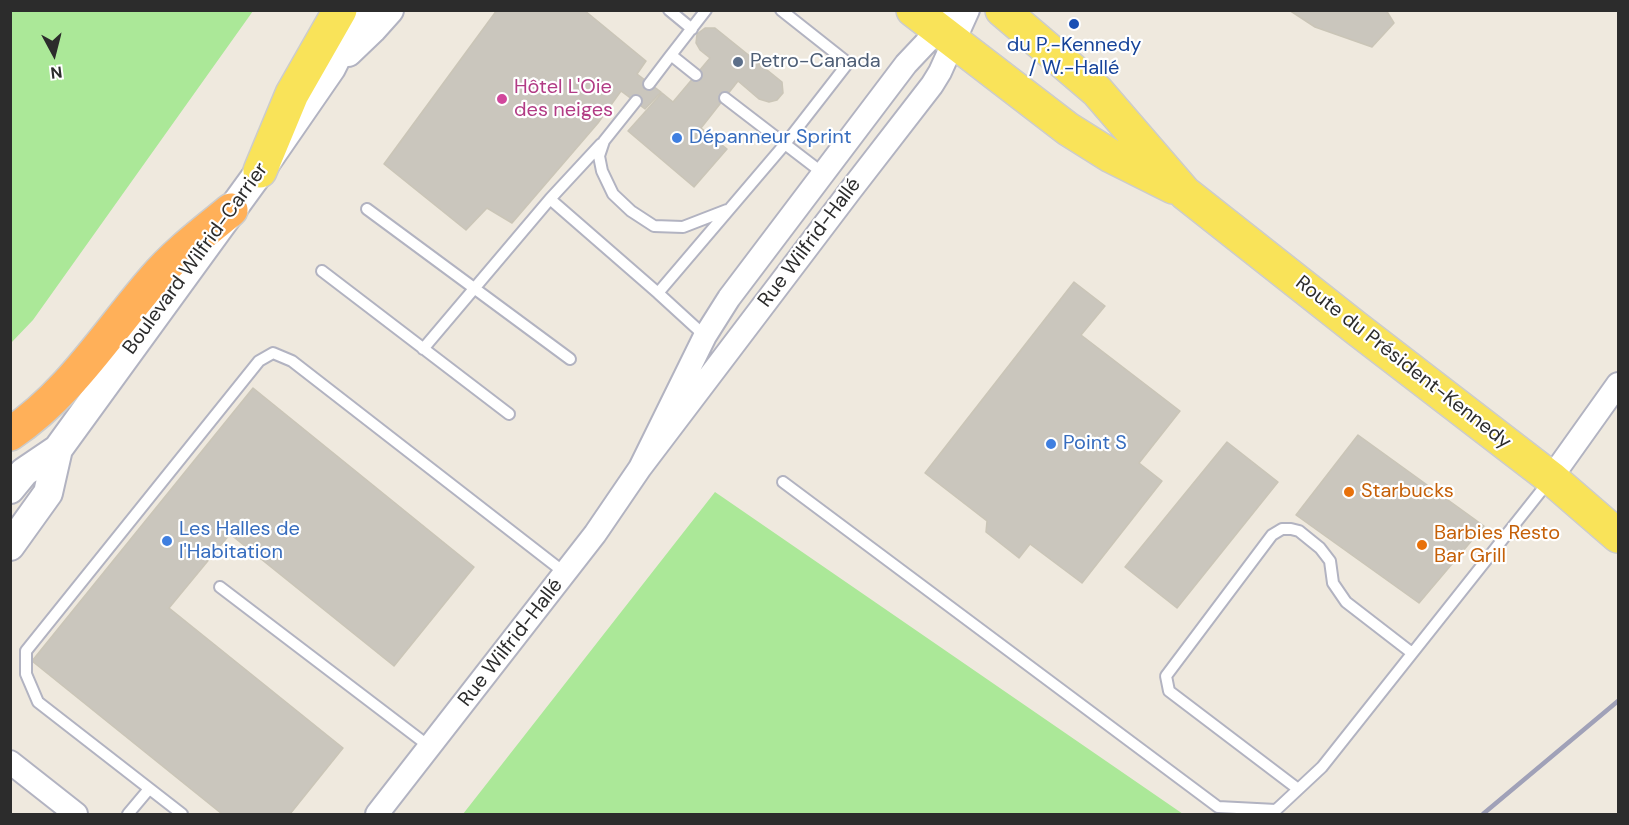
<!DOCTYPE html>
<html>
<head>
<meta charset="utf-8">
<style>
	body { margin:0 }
	#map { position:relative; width:1629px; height:825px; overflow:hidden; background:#efe9de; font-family:"DM Sans",sans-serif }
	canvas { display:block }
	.frame { position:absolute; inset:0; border:12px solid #2c2c2c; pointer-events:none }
	.north { position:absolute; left:24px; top:24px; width:60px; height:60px; -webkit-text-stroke:4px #fff; paint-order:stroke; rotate:173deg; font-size:16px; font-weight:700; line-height:24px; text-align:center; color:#2c2c2c }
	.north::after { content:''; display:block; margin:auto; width:21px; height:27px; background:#2c2c2c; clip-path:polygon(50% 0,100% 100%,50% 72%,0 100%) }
</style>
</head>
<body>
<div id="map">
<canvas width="1629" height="825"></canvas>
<div class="frame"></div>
<div class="north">N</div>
</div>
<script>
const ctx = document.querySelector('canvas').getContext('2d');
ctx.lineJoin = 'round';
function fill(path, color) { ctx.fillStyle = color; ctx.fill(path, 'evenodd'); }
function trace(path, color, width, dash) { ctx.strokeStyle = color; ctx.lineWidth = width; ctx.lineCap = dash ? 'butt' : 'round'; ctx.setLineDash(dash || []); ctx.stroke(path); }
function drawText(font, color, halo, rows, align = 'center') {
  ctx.font = font + ' "DM Sans",sans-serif'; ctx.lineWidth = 4.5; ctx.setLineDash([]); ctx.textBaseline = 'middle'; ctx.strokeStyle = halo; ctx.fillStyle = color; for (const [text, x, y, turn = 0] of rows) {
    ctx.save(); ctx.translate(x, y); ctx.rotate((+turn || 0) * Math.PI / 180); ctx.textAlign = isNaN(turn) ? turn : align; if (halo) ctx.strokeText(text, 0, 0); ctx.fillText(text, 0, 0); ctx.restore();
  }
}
const green = new Path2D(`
	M11 10 253 11 33 320 11 343Z
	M715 492 1183 814H463Z`);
const building = new Path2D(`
	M497 10H584L646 61 637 74 661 92 645 109 621 91 598 123 512 223 487 208 466 230 384 164Z
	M1289 10H1386L1394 23 1372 47 1315 27Z
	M705 28H715L782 82 783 93 777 100 769 102 759 99 738 81 701 128 727 149 694 187 628 131 662 93 673 102 710 58 700 50 696 43 697 34Z
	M1074 282 1105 306 1081 335 1180 411 1139 463 1162 481 1082 583 1030 544 1019 558 986 532 987 521 925 473Z
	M253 388 474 567 394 666 230 534 169 608 343 748 290 814H222L32 661Z
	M1358 435 1484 526 1419 603 1296 515Z
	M1227 442 1278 482 1177 608 1125 567Z`);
const service = new Path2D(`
	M669 10 692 29
	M696 75 671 55 706 10
	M649 84 671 55
	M725 98 824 174
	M636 101 604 141 599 156 602 171 613 194 631 211 654 226 683 227 727 210
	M550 199 601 144
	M367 209 570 359
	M322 271 509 414
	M705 336 658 293 785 144 848 63 781 10
	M423 349 550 199 658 293
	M783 482 1218 807 1276 810 1322 767 1549 481
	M220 587 430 747
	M1298 789 1169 691 1166 676 1272 535 1282 529H1291L1299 531 1320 548 1330 561 1333 583 1346 602 1412 653
	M128 814 149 789
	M182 814 38 702 26 674V651L259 361 273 353 292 361 565 573`);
const minor = new Path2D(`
	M957 10 906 64 729 298 705 336 640 468 850 191 932 85 940 72 968 10
	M1551 478 1618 384
	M10 762 76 814
	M377 814 595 534 640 468`);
const tertiary = new Path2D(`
	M348 52 372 29 389 10
	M10 489 24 472 58 449 260 171 331 68 360 10
	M10 546 48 493 58 449`);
const primary = new Path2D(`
	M913 10 1068 129 1111 156 1173 187
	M1002 10 1097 91 1185 193 1356 328 1551 478 1618 536
	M260 171 292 94 340 10`);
const motorway = new Path2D(`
	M10 434C70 394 107 333 153 280 176 253 204 232 231 210`);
const rail = new Path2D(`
	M1483 814 1618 701`);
const markers = [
	[1074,24,6,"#1a4fb4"],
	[738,62,6,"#5c6f8a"],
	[502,99,6,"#d1479c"],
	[677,138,6,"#3f7fe0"],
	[1051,444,6,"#3f7fe0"],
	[1349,492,6,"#e8710a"],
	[167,541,6,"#3f7fe0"],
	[1422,545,6,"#e8710a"]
];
const transitNames = [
	["du P.-Kennedy",1074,46],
	["/ W.-Hallé",1074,69]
];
const serviceNames = [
	["Petro-Canada",750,62]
];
const hotelNames = [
	["Hôtel L'Oie",514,88],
	["des neiges",514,111]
];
const shopNames = [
	["Dépanneur Sprint",689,138],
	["Point S",1063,444],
	["Les Halles de",179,530],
	["l'Habitation",179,553]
];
const streetNames = [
	["Rue Wilfrid-Hallé",810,243,-53],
	["Boulevard Wilfrid-Carrier",196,259,-54],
	["Route du Président-Kennedy",1403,363,38],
	["Rue Wilfrid-Hallé",511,643,-52]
];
const foodNames = [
	["Starbucks",1361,492],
	["Barbies Resto",1434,534],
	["Bar Grill",1434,557]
];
fill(green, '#abe898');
fill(building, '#cac6bd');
trace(building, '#cac5b7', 1.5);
trace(service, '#b2b3c1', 14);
trace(minor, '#b2b3c1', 26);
trace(tertiary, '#b2b3c1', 32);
trace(primary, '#ccc', 36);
trace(motorway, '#ccc', 36);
trace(service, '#fff', 10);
trace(minor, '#fff', 22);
trace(tertiary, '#fff', 28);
trace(primary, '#f9e359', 33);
trace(motorway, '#ffb059', 33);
trace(rail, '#a0a1b8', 4.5);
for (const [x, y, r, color] of markers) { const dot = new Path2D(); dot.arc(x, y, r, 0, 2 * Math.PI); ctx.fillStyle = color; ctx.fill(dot); trace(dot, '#fff', 2); }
drawText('20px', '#164399', '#fff', transitNames);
drawText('20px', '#4e5e75', '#fff', serviceNames, 'left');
drawText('20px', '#b23c85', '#fff', hotelNames, 'left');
drawText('20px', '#366cbe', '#fff', shopNames, 'left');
drawText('20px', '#2c2c2c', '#fff', streetNames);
drawText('20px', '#c56008', '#fff', foodNames, 'left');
</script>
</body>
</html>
